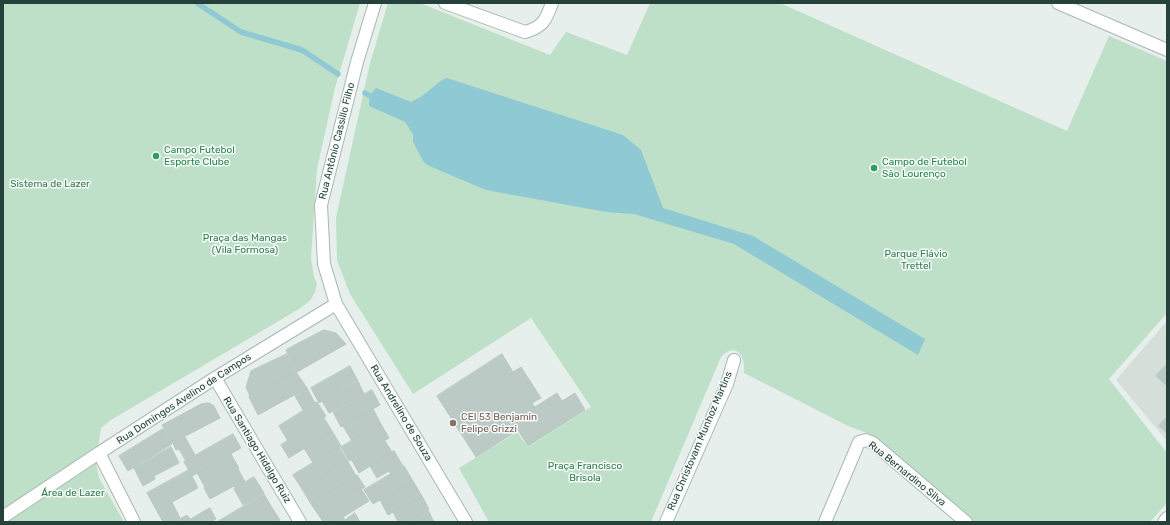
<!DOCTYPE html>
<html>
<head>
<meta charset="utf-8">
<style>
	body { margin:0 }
	#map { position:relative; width:1170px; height:525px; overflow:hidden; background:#e6efeb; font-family:Rubik,sans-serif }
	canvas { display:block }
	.frame { position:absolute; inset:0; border:4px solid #24423a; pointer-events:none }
</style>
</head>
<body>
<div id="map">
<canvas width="1170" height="525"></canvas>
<div class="frame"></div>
</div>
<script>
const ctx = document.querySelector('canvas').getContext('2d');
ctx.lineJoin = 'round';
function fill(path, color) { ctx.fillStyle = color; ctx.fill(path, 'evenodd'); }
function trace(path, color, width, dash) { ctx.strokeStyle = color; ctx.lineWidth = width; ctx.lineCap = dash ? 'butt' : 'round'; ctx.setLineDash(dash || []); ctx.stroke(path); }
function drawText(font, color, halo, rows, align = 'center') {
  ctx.font = font + ' Rubik,sans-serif'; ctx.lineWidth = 3; ctx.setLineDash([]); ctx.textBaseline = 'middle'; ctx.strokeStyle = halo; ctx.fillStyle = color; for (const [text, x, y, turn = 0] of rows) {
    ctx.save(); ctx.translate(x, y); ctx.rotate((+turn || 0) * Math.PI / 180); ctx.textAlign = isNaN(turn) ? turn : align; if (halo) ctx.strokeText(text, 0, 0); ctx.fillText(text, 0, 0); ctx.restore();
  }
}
const built = new Path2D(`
	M1167 321V441L1116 380Z`);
const green = new Path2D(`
	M3 3H360L335 88 317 169 311 258 314 277 317 284 315 292 310 301 299 309 111 420 101 428 96 462 99 478 124 522H3Z
	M388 3H420L550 55 566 32 627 55 650 3H780L1067 131 1109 36 1167 61V313L1109 379 1167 453V503L1150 522H975L870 434 848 426 744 373C746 357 736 341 721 357L651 522H489L459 468 517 432 528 447 591 407 531 318 413 394 350 294 337 260 336 218 370 63Z`);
const water = new Path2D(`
	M447 78 623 135 641 150 663 208 753 236 925 339 918 355 734 244 634 214 606 212 486 190 427 165 423 161 413 142V134L405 122 369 106C369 98 371 93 376 88L411 102 422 96 442 80Z`);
const stream = new Path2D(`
	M197 3 241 32 302 50 338 74
	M365 93 370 96`);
const building = new Path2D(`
	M324 330 336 333 346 344 297 372 286 350Z
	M287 354 296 372 250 396 246 387 251 371Z
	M502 354 513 372 521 367 541 398 532 403 535 407 557 393 562 401 575 393 585 410 528 446 518 430 476 457 437 396Z
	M1167 364V386L1156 376Z
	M350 366 358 381 319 403 311 388Z
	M296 372 307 388 258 415 249 397Z
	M356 381H358L364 394 329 413 322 401Z
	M307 388 315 403 303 410 295 396Z
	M372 390 380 405 341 427 333 412Z
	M317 402 326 416 288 441 279 426Z
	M209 403 214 406 220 418 172 443 162 425 201 404Z
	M373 409 381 424 352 441 343 426Z
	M1167 417V433L1159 426Z
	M324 418 332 431 289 458 281 445Z
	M381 424 389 438 349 461 341 447Z
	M163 429 172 444 128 471 119 456Z
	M332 431 341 446 313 463 304 448Z
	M233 434 241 448 192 476 184 462Z
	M185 437 195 455 186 461 179 449 176 450 173 443Z
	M385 441 392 452 359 473 351 459Z
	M171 447 179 463 154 476 155 479 143 486 134 468Z
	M339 447 347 460 302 489 293 475Z
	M394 451 403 466 391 474 389 471 377 478 370 466Z
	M231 454 239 468 205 487 197 473Z
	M347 460 356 476 311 504 302 489Z
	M404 466 413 481 373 504 364 490Z
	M238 469 245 482 236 488 234 486 210 499 204 488Z
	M189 470 198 488 172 502 180 518 174 522H163L147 493Z
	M357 475 365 487 320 517 311 504Z
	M254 477 264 493 243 505 234 489Z
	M413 481 422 496 388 515 380 500Z
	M362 490 369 501 343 517 345 520 342 522H323L320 517Z
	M264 494 271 506 246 522H220L219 521Z
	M422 496 429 509 408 522H398L393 512Z
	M271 506 280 520 276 522H247Z
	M210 508 216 519 211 522H174L187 515 190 519Z
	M428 510 434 522H408Z
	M355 513 360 522H342L345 520Z`);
const minor = new Path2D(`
	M375 3 357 62 321 205 324 264 336 304 466 522
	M445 3 525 32C543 27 546 20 552 3
	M1058 3 1167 50
	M215 378 300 522
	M3 517 99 453
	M134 522 99 453 215 378 336 304
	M666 522 727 384 734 360
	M825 522 859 442 866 440 873 443 966 522
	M1164 522 1167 518`);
const markers = [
	[156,156,4,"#2e9e5b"],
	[874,168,4,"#2e9e5b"],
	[453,423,4,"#8d6e63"]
];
const streetNames = [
	["Rua Antônio Cassillo Filho",337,141,-76],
	["Rua Domingos Avelino de Campos",184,399,-33],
	["Rua Andrelino de Souza",401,413,59],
	["Rua Christovam Munhoz Martins",700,441,-67],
	["Rua Santiago Hidalgo Ruiz",257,450,59],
	["Rua Bernardino Silva",907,474,39]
];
const leisureNames = [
	["Campo Futebol",164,150],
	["Esporte Clube",164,162],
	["Campo de Futebol",882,162],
	["São Lourenço",882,174]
];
const parkNames = [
	["Sistema de Lazer",50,184],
	["Praça das Mangas",245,238],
	["(Vila Formosa)",245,250],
	["Parque Flávio",916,254],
	["Trettel",916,266],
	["Praça Francisco",585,466],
	["Brisola",585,478],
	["Área de Lazer",73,493]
];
const educationNames = [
	["CEI 53 Benjamin",461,417],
	["Felipe Grizzi",461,429]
];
fill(built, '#d4dfda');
fill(green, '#bfe0c8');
fill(water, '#8ec9d4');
trace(stream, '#8ec9d4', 5.5);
fill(building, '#bbcac4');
trace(building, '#b8c9c2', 1);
trace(minor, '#a8b8b2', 14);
trace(minor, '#fff', 12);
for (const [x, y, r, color] of markers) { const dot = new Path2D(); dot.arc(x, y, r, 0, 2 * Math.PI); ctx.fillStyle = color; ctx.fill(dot); trace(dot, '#f7fbf9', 1.5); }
drawText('10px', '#24423a', '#f7fbf9', streetNames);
drawText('10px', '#27864d', '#f7fbf9', leisureNames, 'left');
drawText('10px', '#2d7a4b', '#f7fbf9', parkNames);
drawText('10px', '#785e54', '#f7fbf9', educationNames, 'left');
</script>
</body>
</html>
